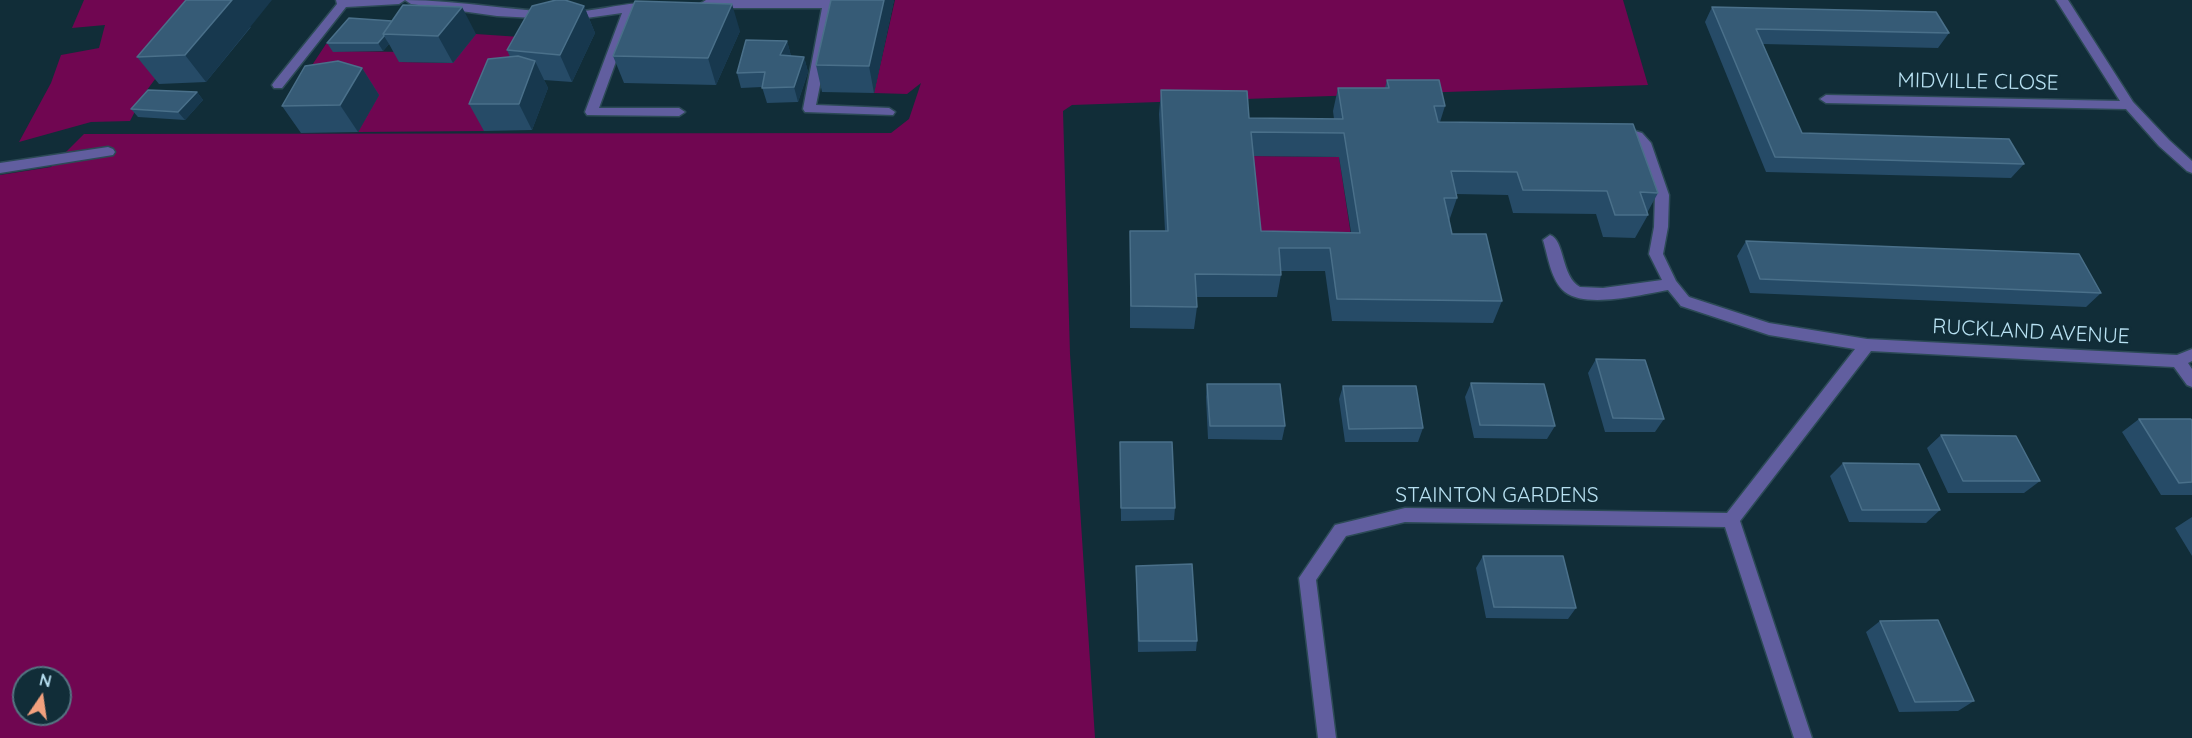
<!DOCTYPE html>
<html>
<head>
<meta charset="utf-8">
<style>
	body { margin:0 }
	#map { position:relative; width:2192px; height:738px; overflow:hidden; background:#112d38; font-family:Quicksand,sans-serif }
	canvas { display:block }
	.north { position:absolute; left:12px; top:666px; width:60px; height:60px; box-sizing:border-box; background:#112d38; border:2px solid #547582; border-radius:50%; rotate:13deg; font-size:16px; font-weight:700; line-height:24px; text-align:center; color:#b8e1f2 }
	.north::after { content:''; display:block; margin:auto; width:21px; height:27px; background:#f2a17e; clip-path:polygon(50% 0,100% 100%,50% 72%,0 100%) }
</style>
</head>
<body>
<div id="map">
<canvas width="2192" height="738"></canvas>
<div class="north">N</div>
</div>
<script>
const ctx = document.querySelector('canvas').getContext('2d');
ctx.lineJoin = 'round';
function fill(path, color) { ctx.fillStyle = color; ctx.fill(path, 'evenodd'); }
function trace(path, color, width, dash) { ctx.strokeStyle = color; ctx.lineWidth = width; ctx.lineCap = dash ? 'butt' : 'round'; ctx.setLineDash(dash || []); ctx.stroke(path); }
function drawText(font, color, halo, rows, align = 'center') {
  ctx.font = font + ' Quicksand,sans-serif'; ctx.lineWidth = 5; ctx.setLineDash([]); ctx.textBaseline = 'middle'; ctx.strokeStyle = halo; ctx.fillStyle = color; for (const [text, x, y, turn = 0] of rows) {
    ctx.save(); ctx.translate(x, y); ctx.rotate((+turn || 0) * Math.PI / 180); ctx.textAlign = isNaN(turn) ? turn : align; if (halo) ctx.strokeText(text, 0, 0); ctx.fillText(text, 0, 0); ctx.restore();
  }
}
const green = new Path2D(`
	M84 0H214L144 94 130 121 91 122 19 142 51 83 61 55 99 48 105 25 72 28Z
	M895 0H1623L1648 85 1072 105 1063 111 1070 354 1095 738H0V175L51 167 84 134 891 133 909 119 921 83 907 94 874 93ZM24 678H60V714H24Z
	M476 34 535 38 484 131 358 132 379 95 297 88 326 44 342 41 333 51 406 52 400 62 452 63Z
	M1248 156 1339 157 1354 255 1257 254Z`);
const service = new Path2D(`
	M1619 126 1642 133 1651 143 1669 195 1668 227 1663 254 1676 281 1693 302 1691 306H1681L1668 290C1643 294 1587 309 1565 292 1551 281 1548 256 1543 240L1550 235C1565 240 1561 277 1580 287L1603 288 1662 280 1649 254 1654 227 1655 195 1639 145 1632 139 1614 133 1613 130 1614 127Z`);
const minor = new Path2D(`
	M336 0H405L399 4 346 7 282 88H274L272 85 274 82 337 4Z
	M405 0C460 0 515 12 570 12 595 12 634 0 656 3V9L634 12 599 108H679L685 112 679 116 587 115 585 112 622 13 572 20 497 16 411 4Z
	M730 0H837L816 105 889 108 895 112 893 115 805 112 803 109 822 8H706L700 4 706 0Z
	M2056 0H2068L2133 102 2169 140 2192 161V173L2187 171 2159 146 2126 109 1826 103 1820 99 1826 95 2120 101Z
	M108 147 113 149 115 152 113 155 0 173V163Z
	M1686 296 1769 323 1867 339 2177 355 2192 349V361L2188 363 2192 369V387L2187 385 2174 367 1871 351 1740 521 1812 738H1794L1725 527 1405 522 1346 536 1316 580 1336 738H1318L1299 578 1335 525 1405 508 1727 513 1855 349 1769 335 1681 306 1679 302 1681 298Z`);
const wall = new Path2D(`
	M894 0 874 93 822 92 816 65Z
	M584 6 595 33 572 82 544 80 548 88 532 130 484 131 469 104 510 57 507 50Z
	M1712 7 1949 33 1938 48 1763 44 1802 133 2024 164 2011 178 1766 172 1705 22Z
	M349 18 476 34 453 63 399 62 389 44 383 51 333 52 327 43Z
	M251 27 206 82 159 84 137 57Z
	M740 31 716 85 624 83 613 56Z
	M787 41 791 56 804 57 808 72 798 102 767 103 762 87 741 88 737 73Z
	M362 68 379 95 358 132 301 133 282 106Z
	M1387 80 1445 106 1440 122 1658 193 1647 213 1648 215 1635 238 1603 237 1596 214 1513 213 1508 195 1456 194 1457 198 1449 221 1452 234 1502 301 1493 323 1332 321 1325 271H1281V275L1277 297H1196L1197 307 1194 329 1130 328V231H1165L1159 114 1161 90 1249 118 1334 119 1333 111 1338 88H1385ZM1253 156 1339 157 1351 232 1261 231Z
	M197 92 203 100 185 120 138 117 131 109Z
	M1746 241 2101 293 2086 307 1750 293 1737 256Z
	M1596 359 1664 419 1655 432H1605L1588 373Z
	M1471 383 1555 426 1547 439 1474 438 1465 397Z
	M1207 384 1285 426 1282 440 1208 439 1206 397Z
	M1343 386 1423 428 1418 442H1345L1339 399Z
	M2139 419 2192 421V495H2161L2122 432Z
	M1941 435 2040 481 2024 493H1948L1927 448Z
	M1120 442 1175 508 1174 520 1121 521Z
	M1843 463 1940 510 1926 523 1849 522 1830 476Z
	M2192 517V556L2175 528Z
	M1483 556 1576 608 1568 619 1486 618 1476 568Z
	M1136 566 1197 641 1196 651 1138 652 1136 577Z
	M1880 621 1974 701 1958 711 1899 712 1866 632Z`);
const shadedWall = new Path2D(`
	M232 0H272L206 82 185 55Z
	M884 0H894L874 93 869 66Z
	M732 4 740 31 716 85 708 58Z
	M584 6 595 33 572 82 560 55Z
	M462 7 476 34 453 63 438 36Z
	M384 36 389 44 383 51 378 43Z
	M787 41 791 56 780 55Z
	M804 57 808 72 798 102 794 87Z
	M535 61 548 88 532 130 519 104Z
	M362 68 379 95 358 132 340 105Z
	M197 92 203 100 185 120 178 112Z`);
const building = new Path2D(`
	M186 0H232L185 55 137 57Z
	M556 0H565L584 6 560 55 507 50 532 6Z
	M831 0H884L869 66 816 65Z
	M635 1 732 4 708 58 613 56Z
	M403 5 462 7 438 36 383 34Z
	M1712 7 1936 12 1949 33 1756 29 1802 133 2009 139 2024 164 1775 157Z
	M349 18 392 21 383 34 384 36 378 43H327Z
	M746 40 787 41 780 55 804 57 794 87 762 88 765 72 737 73Z
	M518 56 535 61 519 104H469L488 59Z
	M338 61 362 68 340 105 282 106 305 66Z
	M1387 80H1439L1445 106H1434L1438 122 1633 124 1658 193 1640 192 1648 215H1615L1607 191 1523 190 1517 172 1451 171 1457 198H1444L1452 234H1486L1502 301 1337 299 1330 248H1279L1281 275 1195 274 1197 307 1131 306 1130 231H1168L1161 90 1247 91 1249 118 1343 119 1338 88H1389ZM1251 132 1344 133 1360 233 1261 231Z
	M148 90 197 92 178 112 131 109Z
	M1746 241 2079 254 2101 293 1760 279Z
	M1596 359 1645 360 1664 419 1613 418Z
	M1471 383 1544 384 1555 426 1480 425Z
	M1207 384H1280L1285 426H1210Z
	M1343 386H1416L1423 428 1349 429Z
	M2139 419H2191L2192 421V482L2179 483Z
	M1941 435 2016 436 2040 481H1963Z
	M1120 442H1172L1175 508H1121Z
	M1843 463 1919 464 1940 510H1862Z
	M1483 556H1563L1576 608 1494 607Z
	M1192 564 1197 641H1139L1136 566Z
	M1938 620 1974 701 1915 702 1880 621Z`);
const streetNames = [
	["MIDVILLE CLOSE",1978,82,1],
	["RUCKLAND AVENUE",2031,332,3],
	["STAINTON GARDENS",1497,496]
];
fill(green, '#700651');
trace(service, '#2c4a56', 3);
trace(minor, '#2c4a56', 3);
fill(service, '#615e9f');
fill(minor, '#615e9f');
fill(wall, '#264b67');
fill(shadedWall, '#17384e');
fill(building, '#365b76');
trace(building, '#4a708a', 1.5);
drawText('21px', '#b8e1f2', '#112d38', streetNames);
</script>
</body>
</html>
